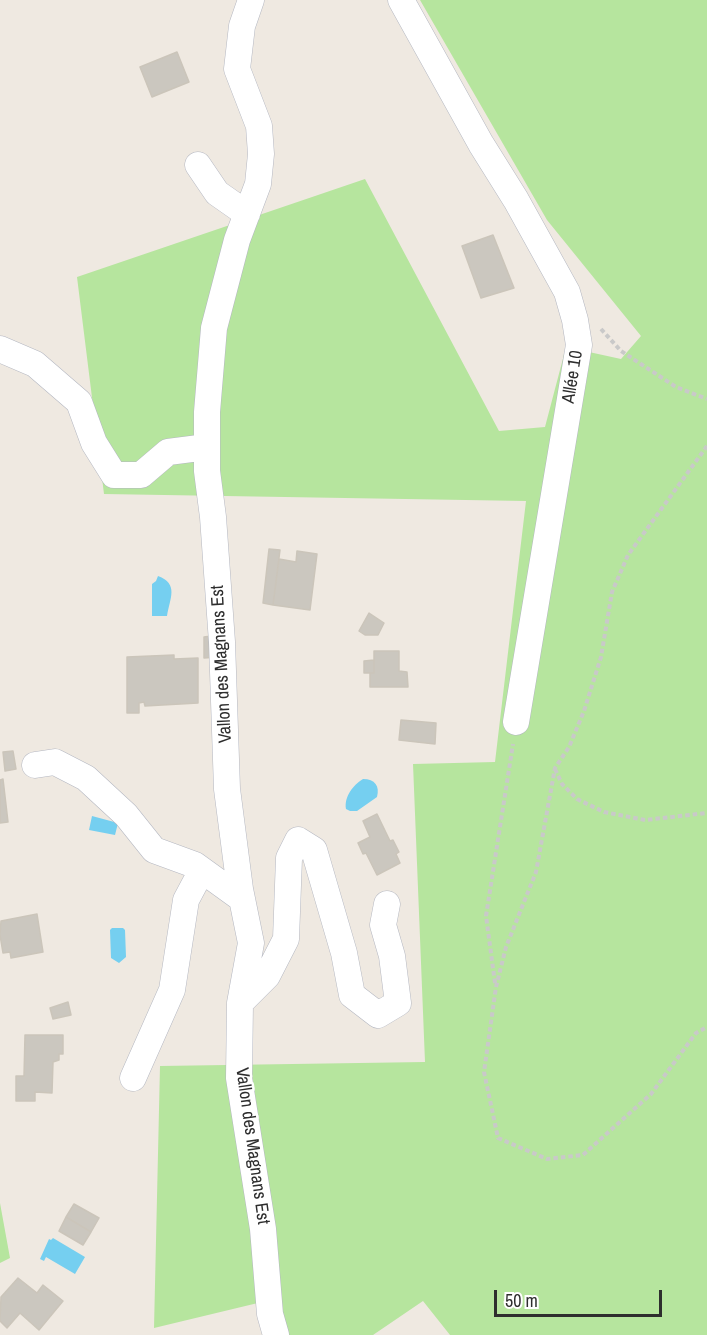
<!DOCTYPE html>
<html>
<head>
<meta charset="utf-8">
<style>
	body { margin:0 }
	#map { position:relative; width:707px; height:1335px; overflow:hidden; background:#efe9e1; font-family:"Archivo Narrow",sans-serif }
	canvas { display:block }
	.scale { position:absolute; left:494px; top:1290px; width:168px; height:27px; box-sizing:border-box; border:3px solid #2e2e2e; border-top:0; padding-left:8px; font-size:18px; line-height:21px; white-space:nowrap; color:#2e2e2e; -webkit-text-stroke:4px #fff; paint-order:stroke }
</style>
</head>
<body>
<div id="map">
<canvas width="707" height="1335"></canvas>
<div class="scale">50 m</div>
</div>
<script>
const ctx = document.querySelector('canvas').getContext('2d');
ctx.lineJoin = 'round';
function fill(path, color) { ctx.fillStyle = color; ctx.fill(path, 'evenodd'); }
function trace(path, color, width, dash) { ctx.strokeStyle = color; ctx.lineWidth = width; ctx.lineCap = dash ? 'butt' : 'round'; ctx.setLineDash(dash || []); ctx.stroke(path); }
function drawText(font, color, halo, rows, align = 'center') {
  ctx.font = font + ' "Archivo Narrow",sans-serif'; ctx.lineWidth = 5; ctx.setLineDash([]); ctx.textBaseline = 'middle'; ctx.strokeStyle = halo; ctx.fillStyle = color; for (const [text, x, y, turn = 0] of rows) {
    ctx.save(); ctx.translate(x, y); ctx.rotate((+turn || 0) * Math.PI / 180); ctx.textAlign = isNaN(turn) ? turn : align; if (halo) ctx.strokeText(text, 0, 0); ctx.fillText(text, 0, 0); ctx.restore();
  }
}
const green = new Path2D(`
	M420 0H707V1335H450L423 1301 373 1335H271L262 1302 154 1328 160 1066 425 1062 413 764 495 762 526 501 104 494 77 277 365 179 499 431 545 427 566 347 621 359 641 336 547 220Z
	M0 1203 10 1258 0 1263Z`);
const water = new Path2D(`
	M158 576C179 584 170 598 167 616H152V584L156 581Z
	M363 779C375 779 380 786 377 797L357 811H350L346 809C344 797 353 785 363 779Z
	M92 816 118 823 115 835 89 830Z
	M112 928H123L125 930 126 957 119 963 111 958 110 930Z
	M53 1238 85 1257 75 1274 46 1257 44 1261 40 1259 49 1239 51 1240Z`);
const building = new Path2D(`
	M177 52 189 82 152 97 140 67Z
	M493 235 514 288 481 298 462 246Z
	M269 549 280 550 273 605 263 603Z
	M297 551 317 554 310 610 273 605 279 559 296 562Z
	M369 613 384 623 378 635H365L359 631Z
	M211 636 218 657 204 658V637Z
	M374 651H399V671L407 672 408 687H370V673H374Z
	M174 655V659L198 658V703L145 706 144 702 139 703V713H127V657Z
	M374 660V673H364V661Z
	M401 720 436 723 435 744 399 740Z
	M13 751 16 769 5 771 3 752Z
	M3 779 8 822 0 823V780Z
	M377 814 390 841 393 840 399 852 396 854 400 863 377 875 366 853 363 854 358 843 370 837 363 821Z
	M37 914 43 952 11 958 10 952 3 953 0 935 1 921Z
	M68 1002 71 1015 53 1019 50 1008Z
	M25 1035H63V1054H59V1060L53 1062 52 1093 35 1092V1101H16V1076H24Z
	M74 1204 99 1218 91 1232 66 1217Z
	M66 1217 91 1232 83 1245 59 1231Z
	M18 1278 37 1293 43 1285 63 1301 39 1330 20 1313 7 1328 0 1321 1 1297Z`);
const path = new Path2D(`
	M601 329 621 351 676 387 707 399
	M707 446 628 555 612 592 601 657 584 711 569 747 555 768 536 872 506 947 496 987 484 1072 498 1138 547 1159 583 1155 651 1094 696 1033 707 1027
	M555 769 562 784 577 799 604 812 645 820 707 813
	M495 983 486 916 513 744`);
const minor = new Path2D(`
	M251 0 242 26 237 69 259 126 261 154 258 184 237 240 214 328 207 412V471L213 517 222 642 227 789 240 889 251 943 240 1003 239 1078 263 1229 270 1314 276 1335
	M401 0 481 144 516 200 567 292 575 320 579 345 516 722
	M198 165 217 193 247 214
	M0 349 35 364 79 402 94 443 114 475H141L168 452 207 447
	M35 765 55 762 86 778 126 815 154 850 195 865 242 899
	M240 1003 267 976 286 939 289 858 298 840 314 850 344 953 352 995 378 1015 398 1003 392 956 383 925 387 904
	M133 1078 172 990 186 900 202 870`);
const streetNames = [
	["Allée 10",573,377,-81],
	["Vallon des Magnans Est",222,664,-93],
	["Vallon des Magnans Est",252,1146,82]
];
fill(green, '#b6e59e');
fill(water, '#75cff0');
fill(building, '#cbc7bf');
trace(building, '#cbc5ba', 1.5);
trace(minor, '#b4b7c1', 27);
trace(path, '#c9c9c9', 4, [4.5, 3]);
trace(minor, '#fff', 26);
drawText('18px', '#2e2e2e', '#fff', streetNames);
</script>
</body>
</html>
